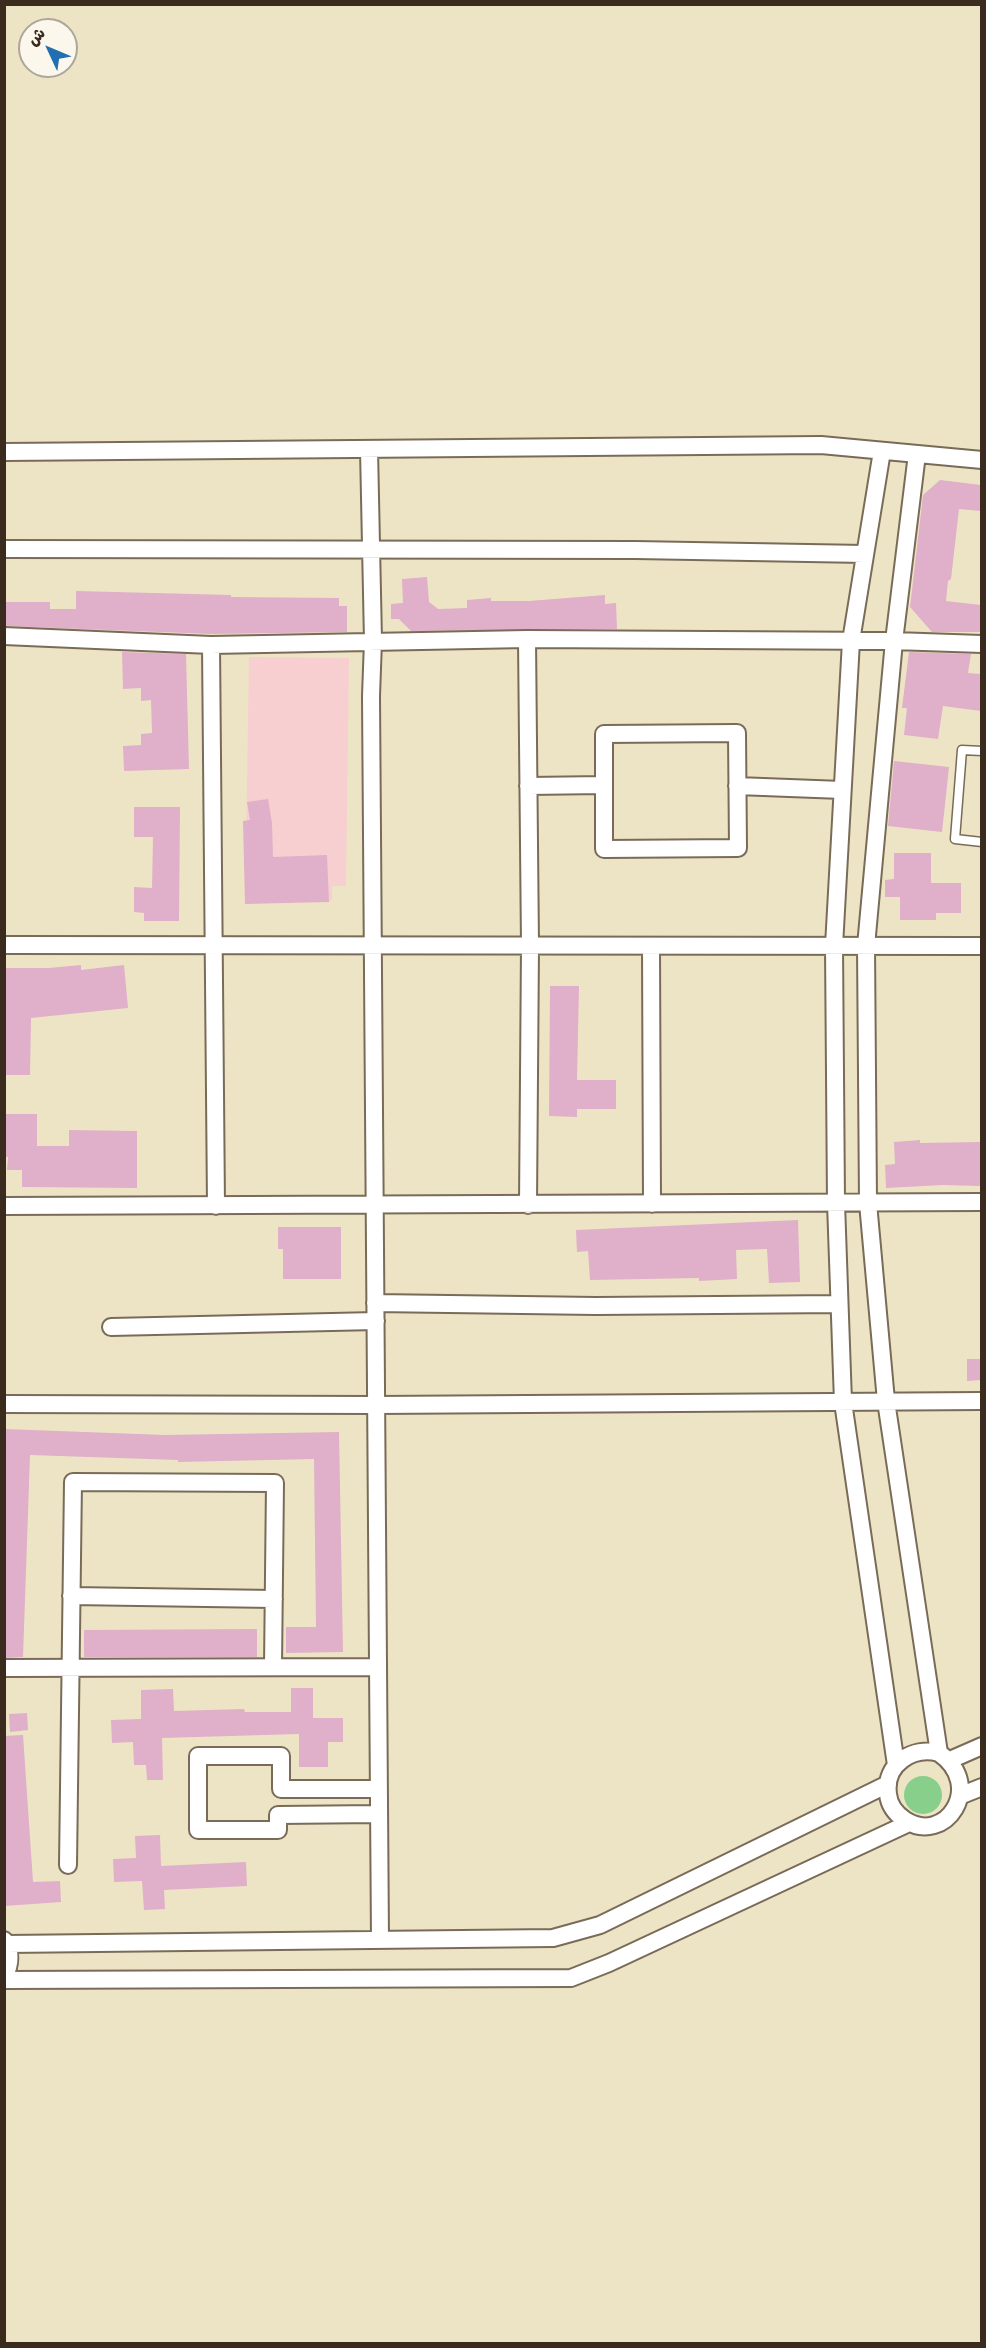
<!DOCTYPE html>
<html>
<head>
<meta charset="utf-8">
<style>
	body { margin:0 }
	#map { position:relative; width:986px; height:2348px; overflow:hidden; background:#ede4c5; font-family:"Architects Daughter","Playpen Sans Arabic",sans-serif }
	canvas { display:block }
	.frame { position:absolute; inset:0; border:6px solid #3b2a1e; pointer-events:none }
	.north { position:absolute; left:18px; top:18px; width:60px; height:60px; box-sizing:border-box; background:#fbf7ec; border:2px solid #aea59a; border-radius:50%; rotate:314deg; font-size:16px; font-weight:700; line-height:24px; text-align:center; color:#3b2a1e }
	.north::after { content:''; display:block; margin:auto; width:21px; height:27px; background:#1f6fb2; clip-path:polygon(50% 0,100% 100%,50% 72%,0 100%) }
</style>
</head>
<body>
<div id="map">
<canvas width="986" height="2348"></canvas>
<div class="frame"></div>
<div class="north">ش</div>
</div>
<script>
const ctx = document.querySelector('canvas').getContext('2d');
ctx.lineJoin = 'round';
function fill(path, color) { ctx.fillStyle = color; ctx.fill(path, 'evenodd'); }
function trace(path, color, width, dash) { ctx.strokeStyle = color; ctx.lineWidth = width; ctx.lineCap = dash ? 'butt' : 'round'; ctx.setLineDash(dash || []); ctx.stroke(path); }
const built = new Path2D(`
	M249 657 349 658 346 886H332V901H245Z`);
const green = new Path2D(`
	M904 1795a19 19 0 1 1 38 0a19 19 0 1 1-38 0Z`);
const building = new Path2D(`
	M940 480 981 485V511L959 509 951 579 948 581 946 601 981 605V632H932L910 607 923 495Z
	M427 577 429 602 438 609 467 608V600L491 598V601H529L605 595V604L616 603 617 629 411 631 399 619H391V604L403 603 402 579Z
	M76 591 231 595V597L339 598V606H347V632L211 634 4 626V602H50V609H76Z
	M122 652 186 654 189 769 124 771 123 746 141 745V734L152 733 151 700 141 701V688L123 689Z
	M909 652 971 654 968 673 981 674V711L943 706 938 739 904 735 907 708H902Z
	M894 761 949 767 942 832 888 826Z
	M268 799 272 823 273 857 327 855 329 902 245 904 243 821 250 820 247 802Z
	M134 807H180L179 921H144V913L134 912V887L152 888 153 837H134Z
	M894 853H931V883H961V913H936V920H900V897H885V880L894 879Z
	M81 965V970L124 965 128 1008 31 1018 30 1075H4V968H49Z
	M550 986H579L577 1080H616V1109H577V1117L549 1116Z
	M4 1114H37V1146H69V1130L137 1131V1188L22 1187V1170H7L8 1157H4Z
	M920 1140V1143L981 1142V1186L943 1185 886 1188 885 1165 895 1164 894 1142Z
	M798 1220 800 1282 769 1283 767 1249 736 1250 737 1279 699 1281V1278L590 1280 588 1251 577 1252 576 1230Z
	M278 1227H341V1279H283V1249H278Z
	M967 1359H981V1380L967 1381Z
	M4 1429 165 1435 339 1432 343 1652 286 1653V1627H316L314 1459 178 1462V1460L30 1455 23 1657 4 1658Z
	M257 1629V1657H84V1630Z
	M291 1688H313V1718H343V1742H328V1767H299V1734L162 1738 163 1780H147L146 1765H134L133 1742 112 1743 111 1720 141 1719V1690L173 1689 174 1711 244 1709 245 1712H291Z
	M27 1713 28 1730 10 1732 9 1714Z
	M23 1735 33 1882 60 1881 61 1902 4 1906V1736Z
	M160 1835 161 1866 246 1862 247 1886 164 1890 165 1909 144 1910 142 1881 114 1882 113 1859 136 1858 135 1836Z`);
const service = new Path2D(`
	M982 751 962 750 955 839 982 842`);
const minor = new Path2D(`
	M369 449 373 641 371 696 380 1940
	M882 451 851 641 834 946 836 1203 843 1402 896 1765
	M4 452 821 445 982 460
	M917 454 894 641 866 946 868 1203 886 1401 939 1753C986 1786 945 1846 905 1820 896 1814 889 1805 888 1794 884 1764 913 1746 939 1753
	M4 549 635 550 865 554
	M4 636 211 645 527 639 894 641 982 644
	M527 639 530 946 528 1205
	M211 645 216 1206
	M528 786 604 785V734L737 733 738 848 604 849V785
	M737 786 842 790
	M4 945 982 946
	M651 946 652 1204
	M4 1206 982 1202
	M375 1303 596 1306 839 1304
	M111 1327 376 1321
	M4 1404 376 1405 982 1401
	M71 1596 274 1599
	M4 1668 378 1667
	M950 1760 982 1746
	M379 1789H281V1756H198V1830H278V1815L379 1814
	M962 1795 982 1787
	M68 1865 73 1482 275 1483 273 1667
	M4 1940C12 1952 10 1966 4 1978
	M7 1944 553 1938 600 1925 888 1784
	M4 1980 571 1978 609 1963 909 1823`);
fill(built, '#f7cfd0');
fill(green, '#87cf8a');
fill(building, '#e0afc9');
trace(service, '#796b58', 11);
trace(minor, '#796b58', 20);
trace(service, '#fff', 8);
trace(minor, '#fff', 16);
</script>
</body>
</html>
